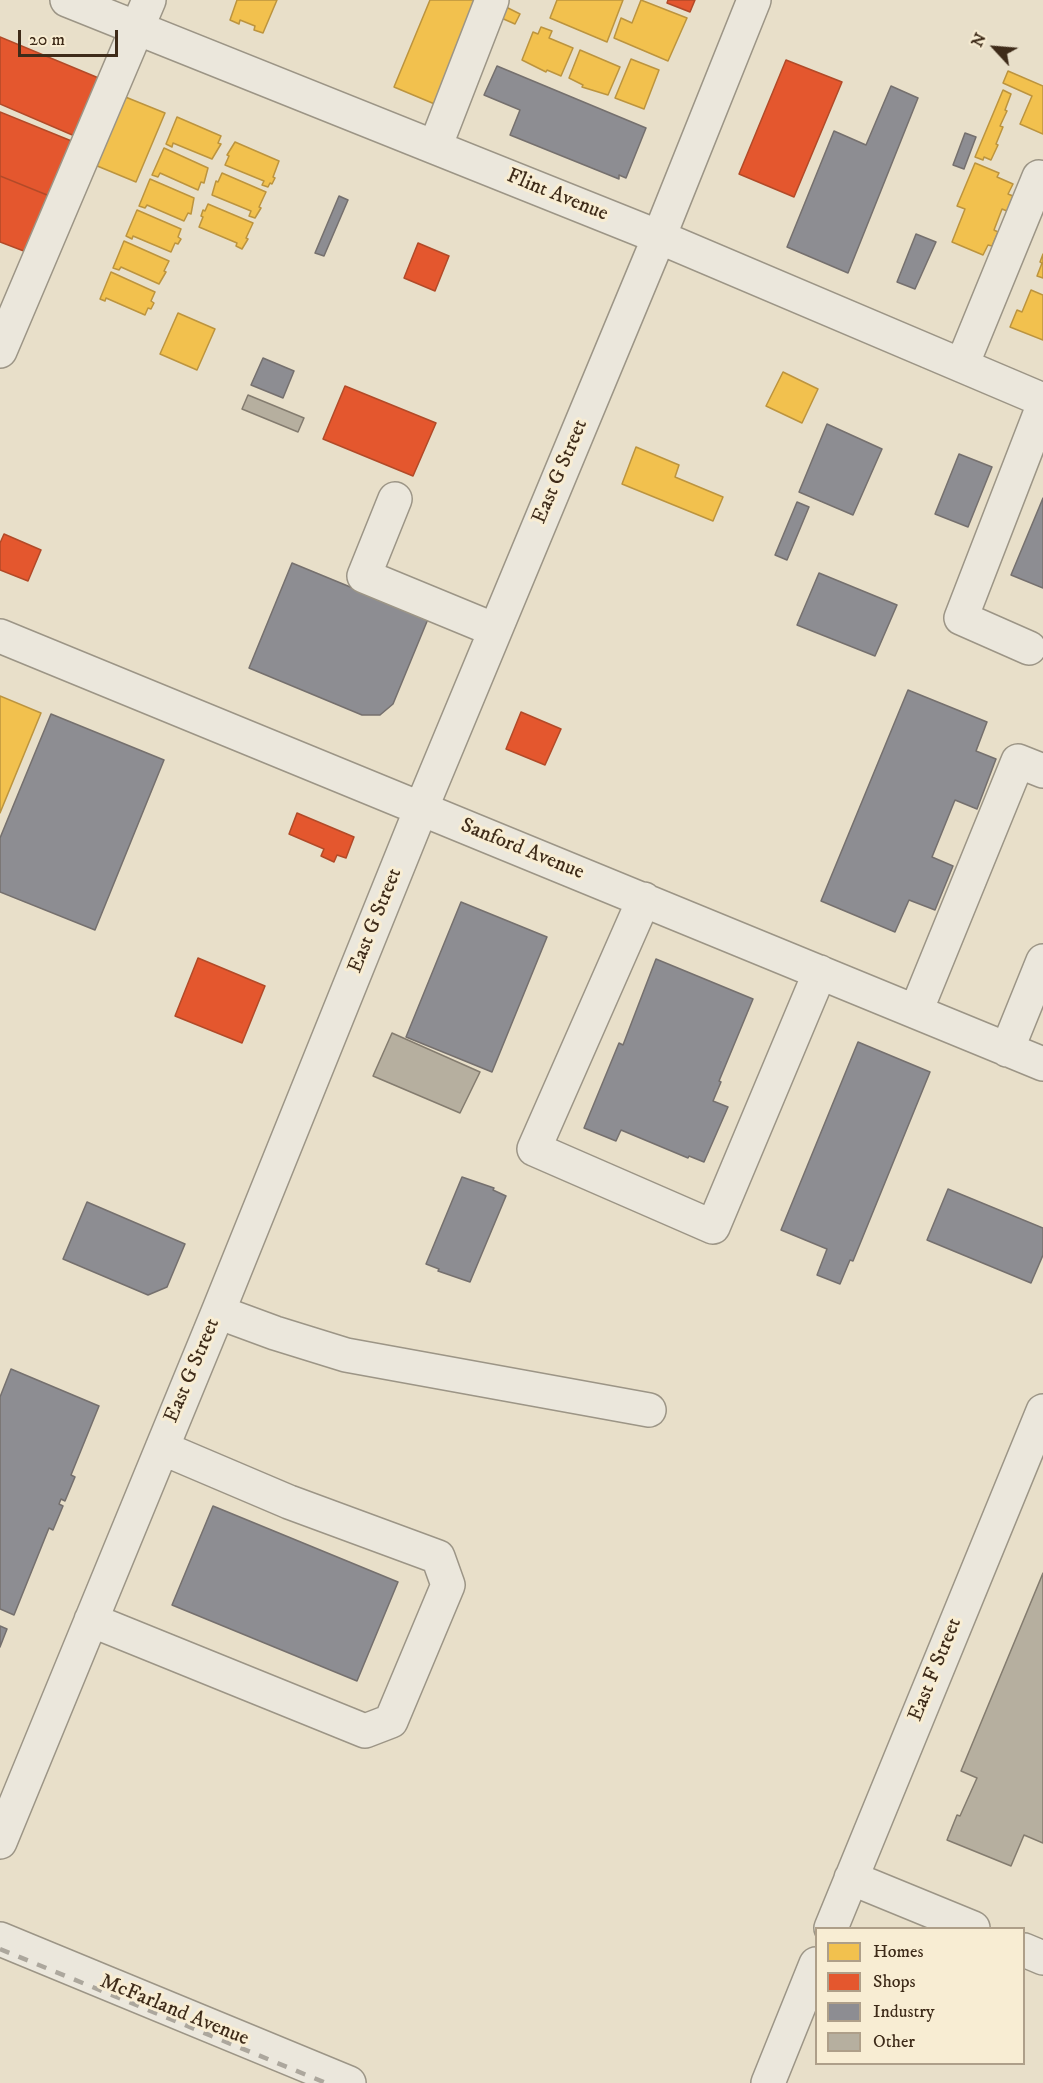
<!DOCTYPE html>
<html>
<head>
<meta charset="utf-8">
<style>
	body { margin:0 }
	#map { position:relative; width:1043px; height:2083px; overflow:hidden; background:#e8dfc9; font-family:"IM FELL DW Pica",serif }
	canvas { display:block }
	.legend { position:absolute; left:815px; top:1927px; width:210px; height:138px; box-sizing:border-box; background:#f8edd3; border:2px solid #ae9f89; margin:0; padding:8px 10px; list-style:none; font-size:18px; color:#3e2b19 }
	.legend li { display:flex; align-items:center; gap:12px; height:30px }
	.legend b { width:30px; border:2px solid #ae9f89 }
	.north { position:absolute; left:965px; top:18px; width:60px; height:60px; -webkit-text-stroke:4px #f8edd3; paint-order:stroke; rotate:296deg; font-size:16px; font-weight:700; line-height:24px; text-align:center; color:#3e2b19 }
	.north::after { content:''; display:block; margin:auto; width:21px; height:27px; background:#3e2b19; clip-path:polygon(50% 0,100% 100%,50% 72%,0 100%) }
	.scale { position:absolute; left:18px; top:30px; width:100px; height:27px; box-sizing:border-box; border:3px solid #3e2b19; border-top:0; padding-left:8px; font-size:18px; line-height:21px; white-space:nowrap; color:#3e2b19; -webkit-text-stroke:4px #f8edd3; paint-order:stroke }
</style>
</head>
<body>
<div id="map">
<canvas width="1043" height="2083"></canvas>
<ul class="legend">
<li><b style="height:16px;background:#f2c14e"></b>Homes</li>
<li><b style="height:16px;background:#e4572e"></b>Shops</li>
<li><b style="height:16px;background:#8d8d92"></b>Industry</li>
<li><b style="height:16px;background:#b6af9f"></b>Other</li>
</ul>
<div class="north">N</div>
<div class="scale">20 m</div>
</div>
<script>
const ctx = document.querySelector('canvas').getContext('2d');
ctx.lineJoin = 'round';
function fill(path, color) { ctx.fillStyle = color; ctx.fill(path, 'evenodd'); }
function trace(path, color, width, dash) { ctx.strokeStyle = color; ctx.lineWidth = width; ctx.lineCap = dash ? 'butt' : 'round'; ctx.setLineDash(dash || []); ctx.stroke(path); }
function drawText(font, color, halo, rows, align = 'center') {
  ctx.font = font + ' "IM FELL DW Pica",serif'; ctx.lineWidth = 6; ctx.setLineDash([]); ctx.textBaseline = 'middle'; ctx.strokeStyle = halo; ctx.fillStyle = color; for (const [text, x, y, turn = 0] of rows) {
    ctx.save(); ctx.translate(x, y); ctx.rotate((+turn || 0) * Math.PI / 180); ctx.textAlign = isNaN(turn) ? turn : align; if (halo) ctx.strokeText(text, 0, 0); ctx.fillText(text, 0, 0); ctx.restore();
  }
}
const homes = new Path2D(`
	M237 0H277L263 33 254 30 255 26 240 20 239 24 230 20Z
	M430 0H480L437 105 394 87Z
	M557 0H623L607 42 550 18Z
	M641 0 687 18 668 61 614 38 621 18 632 23Z
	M504 6 520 14 515 24 499 17Z
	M541 27 552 31 549 38 573 48 561 76 547 70 546 72 522 60 533 32 538 34Z
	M580 50 620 67 608 95 582 87 583 85 569 78Z
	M631 59 659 70 644 109 615 98Z
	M1008 71 1043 86V134L1020 124 1032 96 1003 83Z
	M1003 90 1011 94 1005 110 1007 111 1000 126 1003 127 996 144 998 145 991 160 984 157 983 160 975 157Z
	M118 94 165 113 136 182 90 163Z
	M177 117 221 136 218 143 221 144 212 159 173 143 172 147 166 144Z
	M235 142 279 161 273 177 275 178 272 184 270 183 268 187 262 185 264 181 225 165 229 156 227 155Z
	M164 148 208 168 204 183 201 182 198 190 160 173 158 177 152 175Z
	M975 163 999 173 997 177 1013 184 1008 194 1013 196 1007 211 1002 209 994 230 998 232 992 246 988 245 983 255 952 242 965 209 957 206Z
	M222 173 266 192 259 207 261 208 255 218 249 216 251 211 212 195 216 181 218 182Z
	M150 179 194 198 191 214 188 213 184 221 147 205 145 208 139 206Z
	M208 204 253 223 246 238 248 239 242 249 236 246 237 243 199 227 203 217 201 216 203 210 205 211Z
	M137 210 181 229 178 237 181 239 178 244 175 243 171 252 133 236 132 239 126 236Z
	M124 241 169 261 164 271 166 272 159 284 121 267 119 270 113 268Z
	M1043 254V278L1037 276 1042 263 1040 262Z
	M111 272 155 292 151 301 154 303 151 309 148 308 145 315 106 298 105 301 100 299Z
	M1031 290 1043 295V340L1010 327 1017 310 1022 312Z
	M178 313 215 329 197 370 160 354Z
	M783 372 818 389 802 423 766 406Z
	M636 447 679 465 675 477 723 497 713 521 622 484Z
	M0 696 41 713 0 813Z`);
const shops = new Path2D(`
	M668 0H695L690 12 667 3Z
	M0 37 101 79 77 137 0 104Z
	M786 60 842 82 794 197 739 174Z
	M0 112 74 142 52 197 0 176Z
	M0 176 52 197 29 253 0 242Z
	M418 243 449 256 435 291 404 278Z
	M345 386 436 423 413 476 323 439Z
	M4 534 41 550 28 581 0 570V543Z
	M521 712 561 729 545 765 506 749Z
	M297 813 354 837 346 858 337 855 334 862 321 856 324 849 289 834Z
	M198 958 265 986 242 1043 175 1016Z`);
const industry = new Path2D(`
	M497 66 646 128 626 178 619 175V179L510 135 520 110 484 95Z
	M891 86 918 98 848 273 787 247 834 131 866 145Z
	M965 133 976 137 964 169 953 165Z
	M339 196 348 200 324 256 315 253Z
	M916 234 936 242 915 289 897 282Z
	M263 358 294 371 283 398 251 385Z
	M827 424 882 449 853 515 799 492Z
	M959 454 992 467 968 527 935 514Z
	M1043 498V588L1011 575Z
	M797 502 809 507 787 560 775 555Z
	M292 563 428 619 393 704 380 715H362L249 668Z
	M819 573 897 605 875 656 797 625Z
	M908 690 987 722 976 751 996 759 977 809 955 800 932 857 953 866 935 910 909 900 895 932 821 901Z
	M51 714 164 760 95 930 0 892V838Z
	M461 902 547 937 492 1072 406 1037Z
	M656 959 753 999 719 1081 721 1082 713 1101 728 1107 704 1162 689 1156 688 1158 621 1130 616 1141 584 1128 619 1043 623 1045Z
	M858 1042 930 1072 853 1261 850 1260 840 1284 817 1275 827 1249 781 1230Z
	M462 1177 494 1188 493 1190 506 1196 470 1282 438 1271 439 1269 426 1264Z
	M948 1189 1043 1228V1255L1031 1283 927 1240Z
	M87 1202 185 1244 167 1287 148 1295 63 1259Z
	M11 1369 99 1406 71 1475 75 1477 65 1501 61 1499 59 1504 63 1506 53 1530 49 1528 14 1615 0 1609V1397Z
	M213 1506 398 1582 357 1681 172 1605Z
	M0 1626 7 1629 0 1647Z`);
const building = new Path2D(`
	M248 395 304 418 298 432 242 409Z
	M392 1033 480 1072 460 1113 373 1076Z
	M1043 1573V1843L1024 1835 1011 1866 947 1840 957 1815 960 1816 977 1778 961 1771Z`);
const minor = new Path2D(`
	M67 0 659 237 1043 400
	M435 147 492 0
	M0 351 149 0
	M962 365 1039 177
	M395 499 364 576 495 630
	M0 636 1043 1064
	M1029 648 961 618 1043 406
	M644 899 534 1149 713 1227 820 972
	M916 1011 1018 761 1043 771
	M1007 1050 1043 961
	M218 1312 275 1333 346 1355 649 1410
	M91 1620 365 1731 391 1721 448 1585 438 1557 289 1502 162 1448
	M0 1842 218 1312 421 809 659 237 754 0
	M851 1878 973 1928
	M831 1928 1043 1411
	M0 1939 349 2083
	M1024 1950 1043 1958
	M768 2083 816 1964`);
const rail = new Path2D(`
	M0 1949 326 2083`);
const streetNames = [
	["Flint Avenue",557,196,22],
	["East G Street",561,472,-67],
	["Sanford Avenue",522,850,22],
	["East G Street",376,921,-68],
	["East G Street",193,1371,-67],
	["East F Street",936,1670,-68],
	["McFarland Avenue",174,2011,22]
];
fill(homes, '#f2c14e');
trace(homes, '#bc943e', 1.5);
fill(shops, '#e4572e');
trace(shops, '#b24a28', 1.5);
fill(industry, '#8d8d92');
trace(industry, '#75706e', 1.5);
fill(building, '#b6af9f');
trace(building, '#847c6f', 1.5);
trace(minor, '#9c9586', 36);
trace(minor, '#ebe7dc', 33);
trace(rail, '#aca79d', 4.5, [10, 10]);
drawText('21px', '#3e2b19', '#f8edd3', streetNames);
</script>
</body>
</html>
